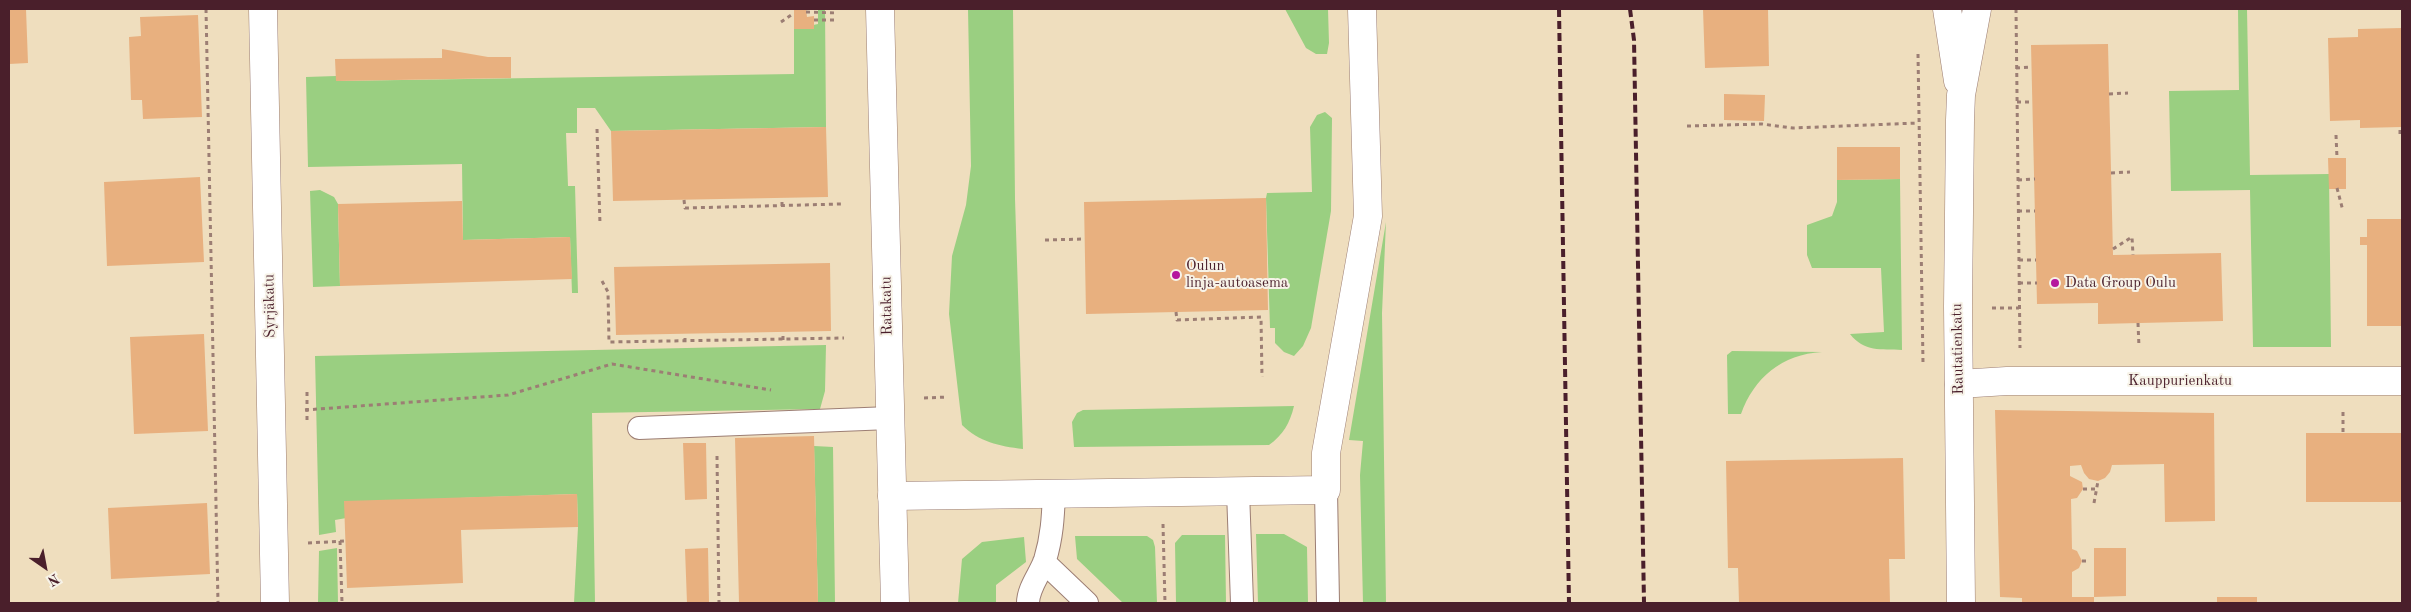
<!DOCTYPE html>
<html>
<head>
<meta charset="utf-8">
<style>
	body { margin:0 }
	#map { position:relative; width:2411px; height:612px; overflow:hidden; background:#efdebe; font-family:"Old Standard TT",serif }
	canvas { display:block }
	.frame { position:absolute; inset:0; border:10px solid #4a1f2b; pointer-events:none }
	.north { position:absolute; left:20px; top:542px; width:50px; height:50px; -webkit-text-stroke:4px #f7f3e8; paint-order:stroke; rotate:147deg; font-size:14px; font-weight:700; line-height:20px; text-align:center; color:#4a1f2b }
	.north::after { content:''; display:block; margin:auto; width:18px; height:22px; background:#4a1f2b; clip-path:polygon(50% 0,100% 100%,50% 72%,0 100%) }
</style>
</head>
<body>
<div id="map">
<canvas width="2411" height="612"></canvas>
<div class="frame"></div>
<div class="north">N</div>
</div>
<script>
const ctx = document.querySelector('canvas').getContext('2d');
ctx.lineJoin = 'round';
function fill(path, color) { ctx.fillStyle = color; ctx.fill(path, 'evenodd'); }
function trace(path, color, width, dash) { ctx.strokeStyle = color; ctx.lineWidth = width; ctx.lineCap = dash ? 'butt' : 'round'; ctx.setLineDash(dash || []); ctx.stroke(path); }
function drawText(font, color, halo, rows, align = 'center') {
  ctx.font = font + ' "Old Standard TT",serif'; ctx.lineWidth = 4; ctx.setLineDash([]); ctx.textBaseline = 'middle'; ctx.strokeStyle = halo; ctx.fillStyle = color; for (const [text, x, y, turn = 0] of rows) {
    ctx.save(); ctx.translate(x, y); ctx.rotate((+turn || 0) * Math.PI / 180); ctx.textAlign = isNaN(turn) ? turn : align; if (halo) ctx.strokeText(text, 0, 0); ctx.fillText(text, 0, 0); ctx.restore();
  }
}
const green = new Path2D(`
	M818 9H825L826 127 611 131 595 108H577V133H566L568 186H575L578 293H572L570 237 463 240 462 164 308 167 306 77 336 76 337 81 794 74V29L818 24Z
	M968 9H1013L1015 199 1023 449C999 446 979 442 962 425L949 314 952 256 966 205 971 166Z
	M1285 9H1328L1329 43 1327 54H1316L1306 48Z
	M2238 9H2247L2250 175 2329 174 2331 347H2253L2250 190 2171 191 2169 91 2239 90Z
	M1325 112 1332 118 1331 211 1311 328 1303 346 1294 356 1284 352 1275 343V328H1270L1266 198 1267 193 1312 192 1310 127 1317 115Z
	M1900 179 1902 350C1881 349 1864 352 1850 334L1884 332 1881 268H1812L1807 255V225L1832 216 1837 202V180Z
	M320 190 334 197 338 204 340 286 313 287 310 191Z
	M1386 222 1382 313 1386 603H1363L1360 475 1363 441 1349 440Z
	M826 345 825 391 820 409 592 413 595 603H574L578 527 577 494 460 498 335 520 336 532 319 535 315 356Z
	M1732 351 1822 352C1782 354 1754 378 1741 414H1728L1727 355Z
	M1294 406C1290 423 1283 435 1269 445L1074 447 1072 422 1077 413 1083 410Z
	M814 446 833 447 835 603H818Z
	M1256 534H1284L1307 547 1308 603H1258Z
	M1182 535H1225L1226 603H1176L1175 543Z
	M1147 536 1153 540 1155 547 1157 603H1123L1077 559 1075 536Z
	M1024 537 1026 562 996 585V603H958L962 559 982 542Z
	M337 548 338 603H318L319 551Z`);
const building = new Path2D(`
	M9 9H26L28 63 9 64Z
	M794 9H806L807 17 814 16V29H794Z
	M1703 9H1768L1769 66 1705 68Z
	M198 15 202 117 143 119 142 100H131L129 37 141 36 140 17Z
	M2402 28V127L2360 128V120L2330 121 2328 38 2358 37V29Z
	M2108 44 2113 255 2221 253 2223 321 2098 324V303L2037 304 2031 45Z
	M442 49 488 57H511V78L336 81 335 59 442 58Z
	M1724 94 1765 95 1764 121 1724 120Z
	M826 127 828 197 613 201 611 131Z
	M1837 147H1900V179L1837 180Z
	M2328 158H2346V189H2329Z
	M200 177 204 262 107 266 104 182Z
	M1266 198 1268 310 1086 314 1084 202Z
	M462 201 463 240 570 237 572 279 340 286 338 204Z
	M2367 219H2402V326H2367V245H2360V237H2367Z
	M830 263 831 331 616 335 614 267Z
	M204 334 208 431 134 434 130 337Z
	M1995 410 2214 413 2215 521 2165 522 2164 464 2112 465 2110 472 2105 478 2098 481 2089 479 2084 473 2081 465 2070 466V476L2082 482 2083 489 2077 498 2071 499 2072 549 2077 551 2082 561 2079 568 2072 572V597H2094V603H2022V598L2000 597Z
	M2306 433H2402V502H2306Z
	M814 436 818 603H739L735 438Z
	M683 443H706L707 499 685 500Z
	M1903 458 1905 559H1889L1890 603H1739L1738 568H1728L1726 461Z
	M577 494 578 527 461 530 463 583 347 588 344 501Z
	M207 503 210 574 111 579 108 508Z
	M708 548 709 603H687L685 549Z
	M2094 548H2126V596L2094 597Z
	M2217 597H2257V603H2217Z`);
const path = new Path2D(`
	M206 9 218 603
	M2016 9 2020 348
	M806 12 838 13
	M814 20H838
	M781 22 794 13
	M1918 54 1923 363
	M2016 68 2032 67
	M2109 94 2128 93
	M2017 102H2033
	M1687 126 1762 124 1793 128 1918 123
	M597 129 600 224
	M2400 134V127
	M2336 135 2337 158
	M2111 173 2130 172
	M2018 180 2035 179
	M2337 188 2343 211
	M684 200 685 208 841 204
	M782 206V198
	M2018 211H2035
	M1045 240 1085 239
	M2113 249 2132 237 2133 255
	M2019 260H2036
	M602 281 608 292 609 342 844 338
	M2019 283H2037
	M1992 308H2019
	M1176 312 1177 320 1261 317 1262 377
	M2138 323 2139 347
	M783 340V332
	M685 342V334
	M307 392V423
	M924 398 948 397
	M305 410 508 395 612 364 771 390
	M2343 412V433
	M717 456 719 603
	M2083 489H2098
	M2094 503 2098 481
	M1163 524 1165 603
	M340 541 342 603
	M308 543 345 541
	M2082 561H2087`);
const service = new Path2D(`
	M639 428 890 418
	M1326 490 1328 603
	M1238 491 1242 603
	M1044 562 1087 603
	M1028 603C1028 588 1040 574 1045 560 1052 537 1053 517 1054 494`);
const minor = new Path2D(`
	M263 9 275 603
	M1959 384 2007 381H2402
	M892 496 1326 490V453L1368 216 1362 9`);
const tertiary = new Path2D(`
	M880 9 895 603
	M1947 9 1958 81
	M1961 603 1958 306 1960 120 1961 95 1977 9`);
const rail = new Path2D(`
	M1559 9 1569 603
	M1630 9 1634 40 1644 603`);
const markers = [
	[1176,275,5,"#b5179e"],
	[2055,283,5,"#b5179e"]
];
const poiNames = [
	["Oulun",1186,266],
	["linja-autoasema",1186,283],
	["Data Group Oulu",2065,283]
];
const streetNames = [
	["Syrjäkatu",270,306,-91],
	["Ratakatu",887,306,-91],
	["Rautatienkatu",1958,349,-91],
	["Kauppurienkatu",2180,381]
];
fill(green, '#9acf81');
fill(building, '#e8b07f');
trace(service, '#9c7e74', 24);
trace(minor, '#9c7e74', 29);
trace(tertiary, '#9c7e74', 29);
trace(path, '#9c7e74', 3, [4, 4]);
trace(service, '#fff', 22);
trace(minor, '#fff', 28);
trace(tertiary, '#fff', 28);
trace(rail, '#4a1f2b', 4, [8, 4]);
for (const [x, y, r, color] of markers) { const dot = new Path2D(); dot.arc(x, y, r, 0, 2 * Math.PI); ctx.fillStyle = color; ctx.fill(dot); trace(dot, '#f7f3e8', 2); }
drawText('15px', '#4a1f2b', '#f7f3e8', poiNames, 'left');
drawText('15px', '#4a1f2b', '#f7f3e8', streetNames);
</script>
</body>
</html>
